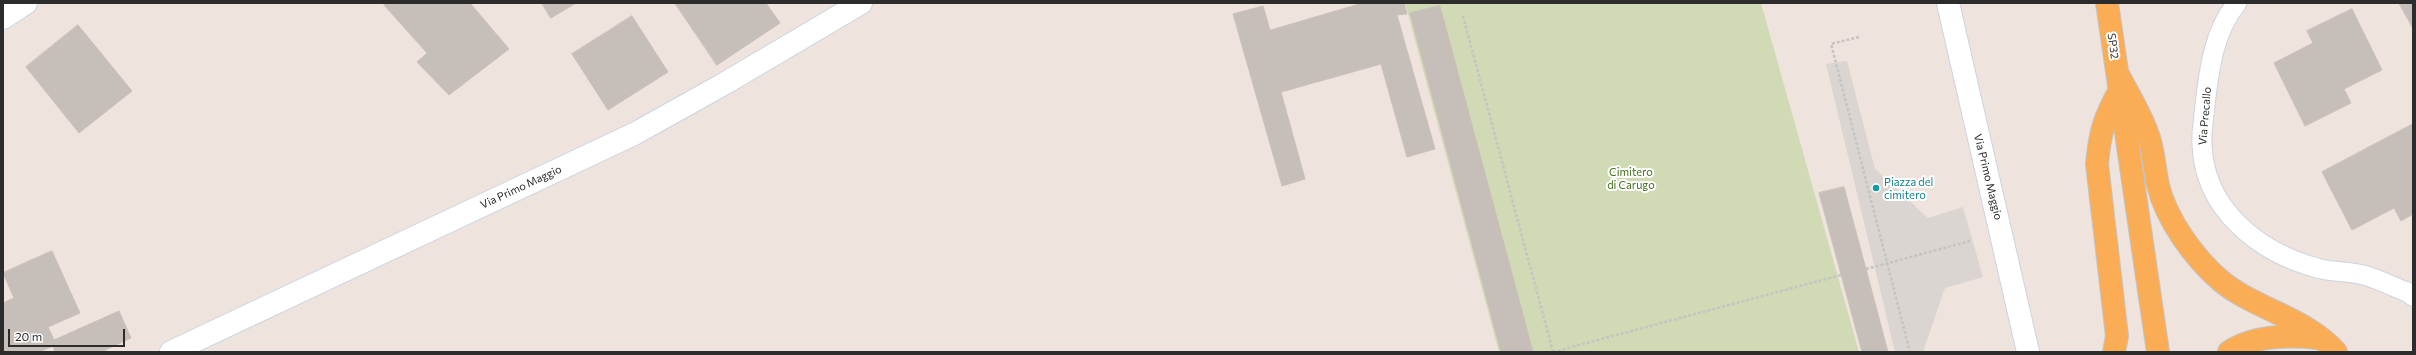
<!DOCTYPE html>
<html>
<head>
<meta charset="utf-8">
<style>
	body { margin:0 }
	#map { position:relative; width:2416px; height:355px; overflow:hidden; background:#efe3de; font-family:Commissioner,sans-serif }
	canvas { display:block }
	.frame { position:absolute; inset:0; border:4px solid #2c2c2c; pointer-events:none }
	.scale { position:absolute; left:8px; top:329px; width:117px; height:18px; box-sizing:border-box; border:2px solid #2c2c2c; border-top:0; padding-left:5px; font-size:12px; line-height:14px; white-space:nowrap; color:#2c2c2c; -webkit-text-stroke:3px #fff; paint-order:stroke }
</style>
</head>
<body>
<div id="map">
<canvas width="2416" height="355"></canvas>
<div class="frame"></div>
<div class="scale">20 m</div>
</div>
<script>
const ctx = document.querySelector('canvas').getContext('2d');
ctx.lineJoin = 'round';
function fill(path, color) { ctx.fillStyle = color; ctx.fill(path, 'evenodd'); }
function trace(path, color, width, dash) { ctx.strokeStyle = color; ctx.lineWidth = width; ctx.lineCap = dash ? 'butt' : 'round'; ctx.setLineDash(dash || []); ctx.stroke(path); }
function drawText(font, color, halo, rows, align = 'center') {
  ctx.font = font + ' Commissioner,sans-serif'; ctx.lineWidth = 4; ctx.setLineDash([]); ctx.textBaseline = 'middle'; ctx.strokeStyle = halo; ctx.fillStyle = color; for (const [text, x, y, turn = 0] of rows) {
    ctx.save(); ctx.translate(x, y); ctx.rotate((+turn || 0) * Math.PI / 180); ctx.textAlign = isNaN(turn) ? turn : align; if (halo) ctx.strokeText(text, 0, 0); ctx.fillText(text, 0, 0); ctx.restore();
  }
}
const cemetery = new Path2D(`
	M1405 3H1761L1859 352H1499Z`);
const plaza = new Path2D(`
	M1847 61 1875 169 1928 218 1963 207 1983 277 1945 288 1923 352H1895L1826 64Z`);
const building = new Path2D(`
	M386 3H470L509 49 449 95 417 62 427 53 384 5Z
	M542 3H576L551 18Z
	M675 3H766L780 23 717 65Z
	M1363 3H1404L1407 14 1397 15 1435 149 1407 157 1381 64 1281 92 1305 179 1282 186 1233 14 1263 6 1270 30Z
	M2399 3H2413V28Z
	M1440 6 1533 352H1501L1410 13Z
	M2352 9 2382 70 2344 89 2351 103 2305 126 2274 63 2313 43 2307 31Z
	M632 16 668 72 608 110 572 54Z
	M78 25 132 91 79 133 26 67Z
	M2413 124V214L2401 221 2394 208 2352 230 2322 172Z
	M1844 187 1866 269 1888 352H1862L1819 193Z
	M52 251 80 313 48 327 54 340 119 311 131 338 101 352H55L53 346 39 352H3V303L14 298 3 273Z`);
const path = new Path2D(`
	M1463 16 1553 352
	M1859 37 1831 44 1910 352
	M1866 269 1970 241
	M1553 352 1841 275`);
const service = new Path2D(`
	M2237 3C2214 30 2209 70 2205 105 2204 118 2201 132 2202 144 2204 210 2259 252 2317 268 2330 272 2345 271 2359 274 2375 277 2391 286 2407 292L2413 296`);
const minor = new Path2D(`
	M1948 3 2028 352
	M3 18 26 3
	M171 352 634 134 722 85 861 3`);
const primary = new Path2D(`
	M2107 3 2158 352
	M2117 72C2127 92 2139 111 2147 132 2154 149 2154 167 2158 185 2166 219 2194 258 2221 281 2255 309 2306 318 2336 352
	M2114 352 2117 336 2097 164C2100 132 2104 118 2120 90
	M2229 352C2254 335 2288 335 2317 338`);
const markers = [
	[1876,188,4,"#0f9aa8"]
];
const streetNames = [
	["SP32",2113,46,82],
	["Via Precallo",2205,116,-85],
	["Via Primo Maggio",1988,177,76],
	["Via Primo Maggio",521,187,-25]
];
const parkNames = [
	["Cimitero",1631,172],
	["di Carugo",1631,185]
];
const cultureNames = [
	["Piazza del",1884,182],
	["cimitero",1884,195]
];
fill(cemetery, '#d0dab4');
fill(plaza, '#dad5d1');
fill(building, '#c6bfb9');
trace(building, '#cbbfb7', 1);
trace(service, '#ccd4df', 21);
trace(minor, '#ccd4df', 24);
trace(primary, '#c4c4c4', 24);
trace(path, '#c4c4c4', 2.5, [3, 2]);
trace(service, '#fff', 19);
trace(minor, '#fff', 22);
trace(primary, '#fbad56', 22);
for (const [x, y, r, color] of markers) { const dot = new Path2D(); dot.arc(x, y, r, 0, 2 * Math.PI); ctx.fillStyle = color; ctx.fill(dot); trace(dot, '#fff', 1.5); }
drawText('11px', '#2c2c2c', '#fff', streetNames);
drawText('11px', '#3e7015', '#fff', parkNames);
drawText('11px', '#0d838f', '#fff', cultureNames, 'left');
</script>
</body>
</html>
